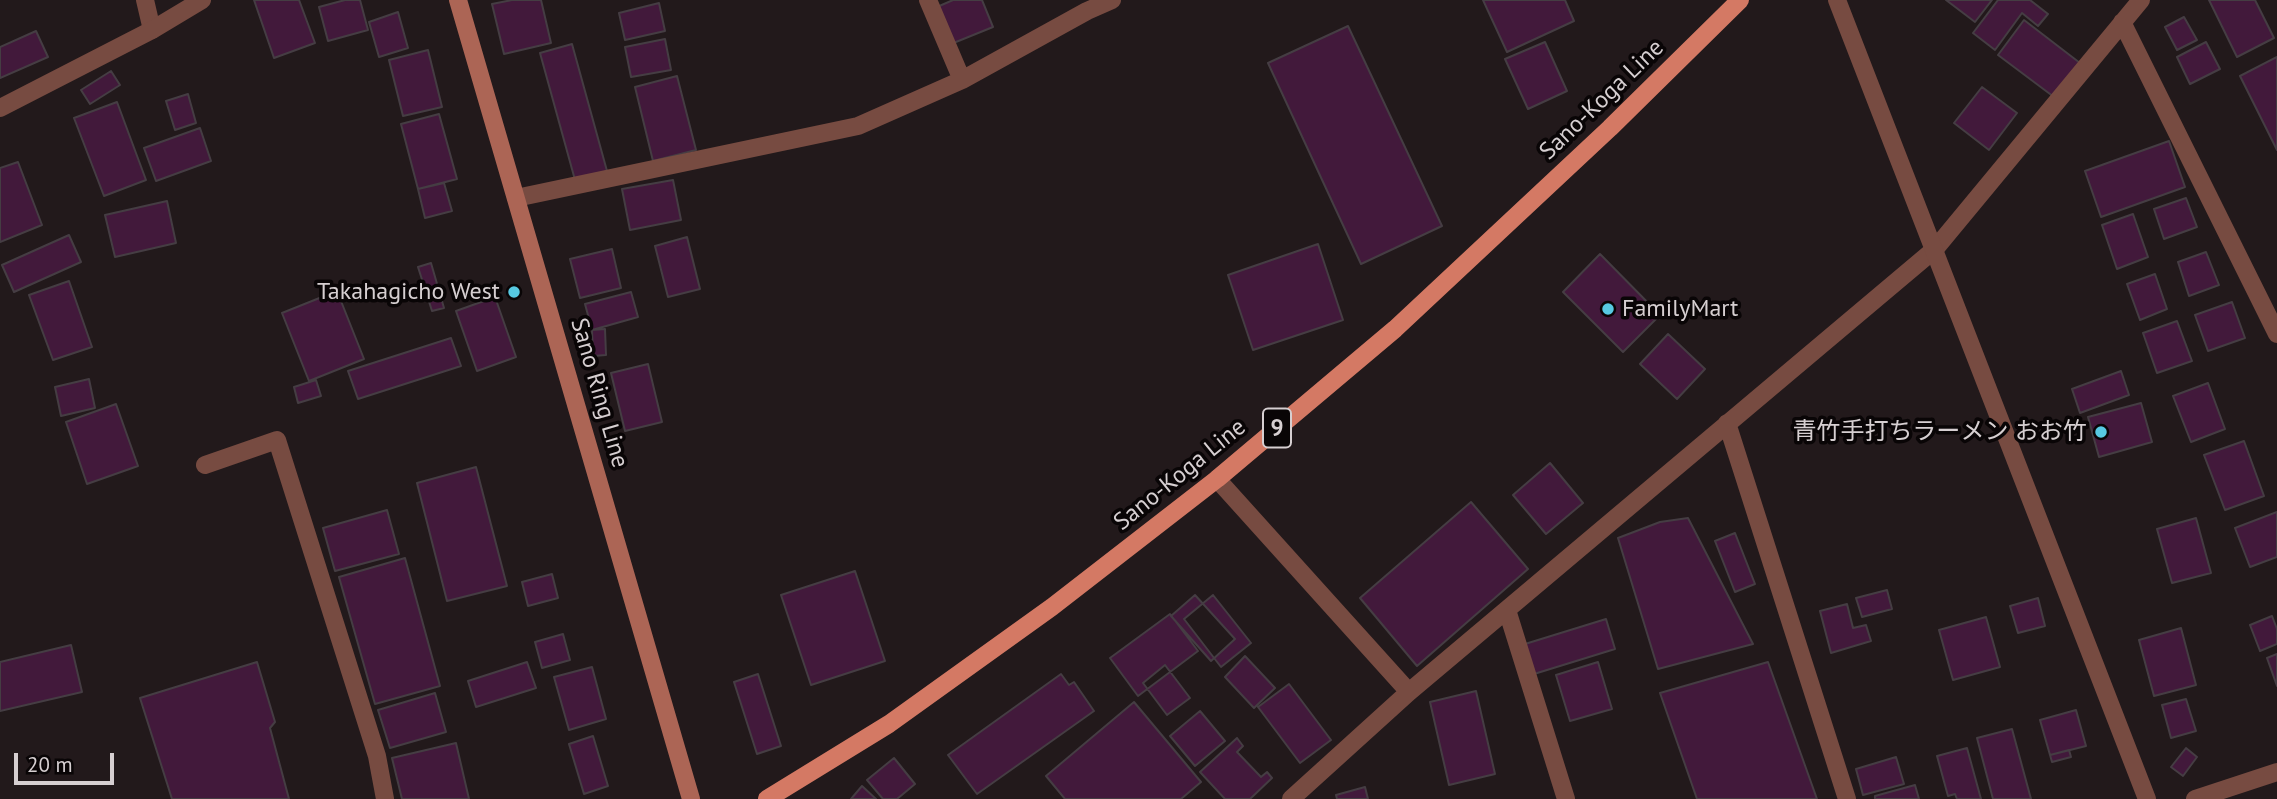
<!DOCTYPE html>
<html>
<head>
<meta charset="utf-8">
<style>
	body { margin:0 }
	#map { position:relative; width:2277px; height:799px; overflow:hidden; background:#22191b; font-family:"PT Sans",sans-serif }
	canvas { display:block }
	.scale { position:absolute; left:14px; top:753px; width:100px; height:32px; box-sizing:border-box; border:4px solid #d6cfd1; border-top:0; padding-left:9px; font-size:21px; line-height:24px; white-space:nowrap; color:#d6cfd1; -webkit-text-stroke:5px #090506; paint-order:stroke }
</style>
</head>
<body>
<div id="map">
<canvas width="2277" height="799"></canvas>
<div class="scale">20 m</div>
</div>
<script>
const ctx = document.querySelector('canvas').getContext('2d');
ctx.lineJoin = 'round';
function fill(path, color) { ctx.fillStyle = color; ctx.fill(path, 'evenodd'); }
function trace(path, color, width, dash) { ctx.strokeStyle = color; ctx.lineWidth = width; ctx.lineCap = dash ? 'butt' : 'round'; ctx.setLineDash(dash || []); ctx.stroke(path); }
function drawText(font, color, halo, rows, align = 'center') {
  ctx.font = font + ' "PT Sans","Noto Sans JP",sans-serif'; ctx.lineWidth = 7; ctx.setLineDash([]); ctx.textBaseline = 'middle'; ctx.strokeStyle = halo; ctx.fillStyle = color; for (const [text, x, y, turn = 0] of rows) {
    ctx.save(); ctx.translate(x, y); ctx.rotate((+turn || 0) * Math.PI / 180); ctx.textAlign = isNaN(turn) ? turn : align; if (halo) ctx.strokeText(text, 0, 0); ctx.fillText(text, 0, 0); ctx.restore();
  }
}
const building = new Path2D(`
	M254 0H299L315 43 274 58Z
	M345 0H360L368 30 328 41 319 7Z
	M512 0H541L551 43 504 54 492 4Z
	M953 0H982L993 27 951 44 937 7Z
	M1483 0H1565L1574 21 1507 52Z
	M1946 0H1992L1975 22Z
	M1998 0H2030L2048 14 2038 26 2022 13 1995 50 1973 33Z
	M2209 0H2255L2274 38 2237 57Z
	M659 3 665 31 625 40 619 13Z
	M398 12 408 48 379 57 369 22Z
	M2184 17 2197 40 2177 50 2165 27Z
	M2024 20 2080 63 2054 97 1998 55Z
	M1348 26 1442 226 1361 264 1268 63Z
	M36 31 48 57 0 78V47Z
	M665 39 671 70 631 77 625 47Z
	M1545 42 1567 91 1528 109 1505 59Z
	M2206 42 2220 69 2190 84 2177 57Z
	M572 44 607 171 575 180 540 53Z
	M428 50 442 107 403 116 389 60Z
	M2277 57V150L2240 76Z
	M111 71 120 85 90 104 81 90Z
	M677 76 696 150 653 161 635 87Z
	M1982 87 2017 113 1989 150 1954 123Z
	M188 94 196 123 175 130 166 101Z
	M117 102 146 180 104 196 74 118Z
	M439 114 457 179 418 189 401 124Z
	M200 128 211 161 156 181 144 148Z
	M2169 141 2185 187 2101 217 2085 171Z
	M18 162 42 225 0 242V168Z
	M673 180 681 220 630 230 622 189Z
	M444 183 452 211 425 218 418 189Z
	M2186 198 2197 227 2164 239 2154 209Z
	M167 201 176 243 115 257 105 215Z
	M2133 214 2148 257 2117 269 2102 225Z
	M69 235 81 262 14 292 2 265Z
	M687 237 700 289 668 297 655 246Z
	M1318 244 1343 320 1253 350 1228 275Z
	M612 249 621 288 580 298 570 259Z
	M2206 252 2219 285 2189 296 2178 262Z
	M1600 254 1660 315 1623 352 1563 292Z
	M431 263 444 308 432 311 418 267Z
	M2155 274 2167 309 2140 320 2127 284Z
	M69 281 92 347 53 360 29 295Z
	M337 291 364 359 309 381 282 313Z
	M631 292 638 317 592 330 585 304Z
	M495 297 516 357 477 371 456 311Z
	M2232 302 2245 338 2208 351 2195 315Z
	M2177 321 2192 361 2157 373 2143 333Z
	M605 329 606 355 593 356 592 330Z
	M1668 334 1705 369 1677 399 1640 364Z
	M451 338 461 366 358 399 348 371Z
	M648 364 662 422 625 431 611 373Z
	M2121 371 2129 395 2080 413 2072 389Z
	M89 379 95 408 61 416 55 387Z
	M316 380 321 396 298 403 294 387Z
	M2208 383 2225 429 2191 442 2173 396Z
	M2141 403 2152 442 2099 457 2088 417Z
	M116 404 138 466 87 484 66 422Z
	M2244 441 2264 496 2225 510 2204 455Z
	M1550 463 1583 503 1546 534 1513 495Z
	M476 467 507 586 447 601 417 483Z
	M1471 502 1528 569 1417 666 1360 598Z
	M387 510 399 554 335 571 323 528Z
	M2277 512V557L2250 567 2235 528Z
	M1688 518 1753 644 1658 669 1618 538 1660 522Z
	M2196 518 2211 573 2172 583 2157 529Z
	M1735 533 1755 584 1735 592 1715 541Z
	M405 558 440 686 375 704 339 577Z
	M855 571 885 661 811 685 781 595Z
	M552 574 558 598 528 606 522 582Z
	M1887 590 1892 609 1862 617 1856 598Z
	M1195 595 1235 639 1211 661 1171 616Z
	M1213 595 1251 643 1221 667 1184 619Z
	M2038 598 2045 626 2018 633 2010 606Z
	M1847 604 1853 628 1866 625 1871 641 1831 653 1820 611Z
	M1170 614 1198 651 1138 696 1110 658Z
	M2272 616 2277 629V644L2260 651 2250 625Z
	M1986 617 2000 667 1953 680 1939 630Z
	M1606 619 1615 649 1534 674 1525 644Z
	M2181 628 2196 685 2154 696 2139 640Z
	M563 634 570 660 542 668 535 642Z
	M71 645 82 692 0 711V662Z
	M2277 654V686L2267 658Z
	M1245 656 1275 688 1254 708 1225 677Z
	M257 662 275 722 270 728 289 799H172L140 698Z
	M527 662 536 688 476 707 468 681Z
	M1598 662 1612 709 1570 721 1556 675Z
	M1768 662 1817 799H1697L1660 693Z
	M1165 665 1190 698 1167 715 1143 683Z
	M592 667 606 719 569 730 554 677Z
	M758 674 781 746 757 754 734 682Z
	M1061 674 1069 685 1074 682 1094 711 977 794 948 755Z
	M1289 684 1331 740 1300 763 1258 707Z
	M1476 691 1495 774 1449 785 1430 702Z
	M435 693 446 732 390 748 378 710Z
	M2186 699 2196 731 2171 738 2162 705Z
	M1134 702 1201 782 1181 799H1065L1046 776Z
	M2076 710 2086 746 2050 755 2040 720Z
	M1200 711 1225 741 1195 766 1170 736Z
	M2012 729 2031 799H1993L1977 738Z
	M593 736 608 786 584 794 569 744Z
	M1237 738 1243 746 1237 752 1261 777 1267 772 1272 778 1250 799H1225L1200 772Z
	M456 743 469 799H402L392 758Z
	M1967 748 1981 799H1957L1955 794 1948 796 1937 756Z
	M2186 748 2197 757 2183 776 2171 767Z
	M2069 750 2071 757 2052 762 2050 755Z
	M1896 757 1904 784 1863 795 1856 769Z
	M894 758 915 784 897 799H883L867 780Z
	M1915 785 1919 799H1875V796Z
	M862 786 876 799H851Z
	M1365 787 1368 799H1337L1336 795Z`);
const minor = new Path2D(`
	M145 0 152 30
	M928 0 962 80
	M2122 22 2277 334
	M516 198 858 126 962 80 1087 11 1112 0
	M1727 423 1847 799
	M205 465 277 440 377 756 385 799
	M1217 479 1409 692
	M1507 610 1566 799
	M1291 799 1409 692 1935 249 2141 0
	M2195 799 2277 772`);
const tertiary = new Path2D(`
	M1837 0 2147 799
	M0 108 152 30 202 0`);
const secondary = new Path2D(`
	M458 0 691 799`);
const primary = new Path2D(`
	M767 799 889 724 1052 607 1217 479 1395 329 1610 128 1740 0`);
const markers = [
	[514,292,7,"#57c9e2"],
	[1608,309,7,"#57c9e2"],
	[2101,432,7,"#57c9e2"]
];
const shields = [
	[1277,428,28]
];
const shieldNames = [
	["9",1277,428]
];
const streetNames = [
	["Sano-Koga Line",1602,100,-44],
	["Sano Ring Line",599,393,74],
	["Sano-Koga Line",1180,475,-39]
];
const poiNames = [
	["Takahagicho West",500,292],
	["FamilyMart",1622,309,"left"],
	["青竹手打ちラーメン おお竹",2087,432]
];
fill(building, '#42193b');
trace(building, '#453d43', 2);
trace(minor, '#774b41', 18);
trace(tertiary, '#774b41', 18);
trace(secondary, '#ac6555', 18);
trace(primary, '#d47964', 18);
for (const [x, y, r, color] of markers) { const dot = new Path2D(); dot.arc(x, y, r, 0, 2 * Math.PI); ctx.fillStyle = color; ctx.fill(dot); trace(dot, '#090506', 2.5); }
for (const [x, y, w] of shields) { const box = new Path2D(); box.roundRect(x - w / 2, y - 19.5, w, 39, 5); ctx.fillStyle = '#090506'; ctx.fill(box); trace(box, '#d6cfd1', 2); }
drawText('bold 23px', '#d6cfd1', null, shieldNames);
drawText('24px', '#d6cfd1', '#090506', streetNames);
drawText('24px', '#d6cfd1', '#090506', poiNames, 'right');
</script>
</body>
</html>
